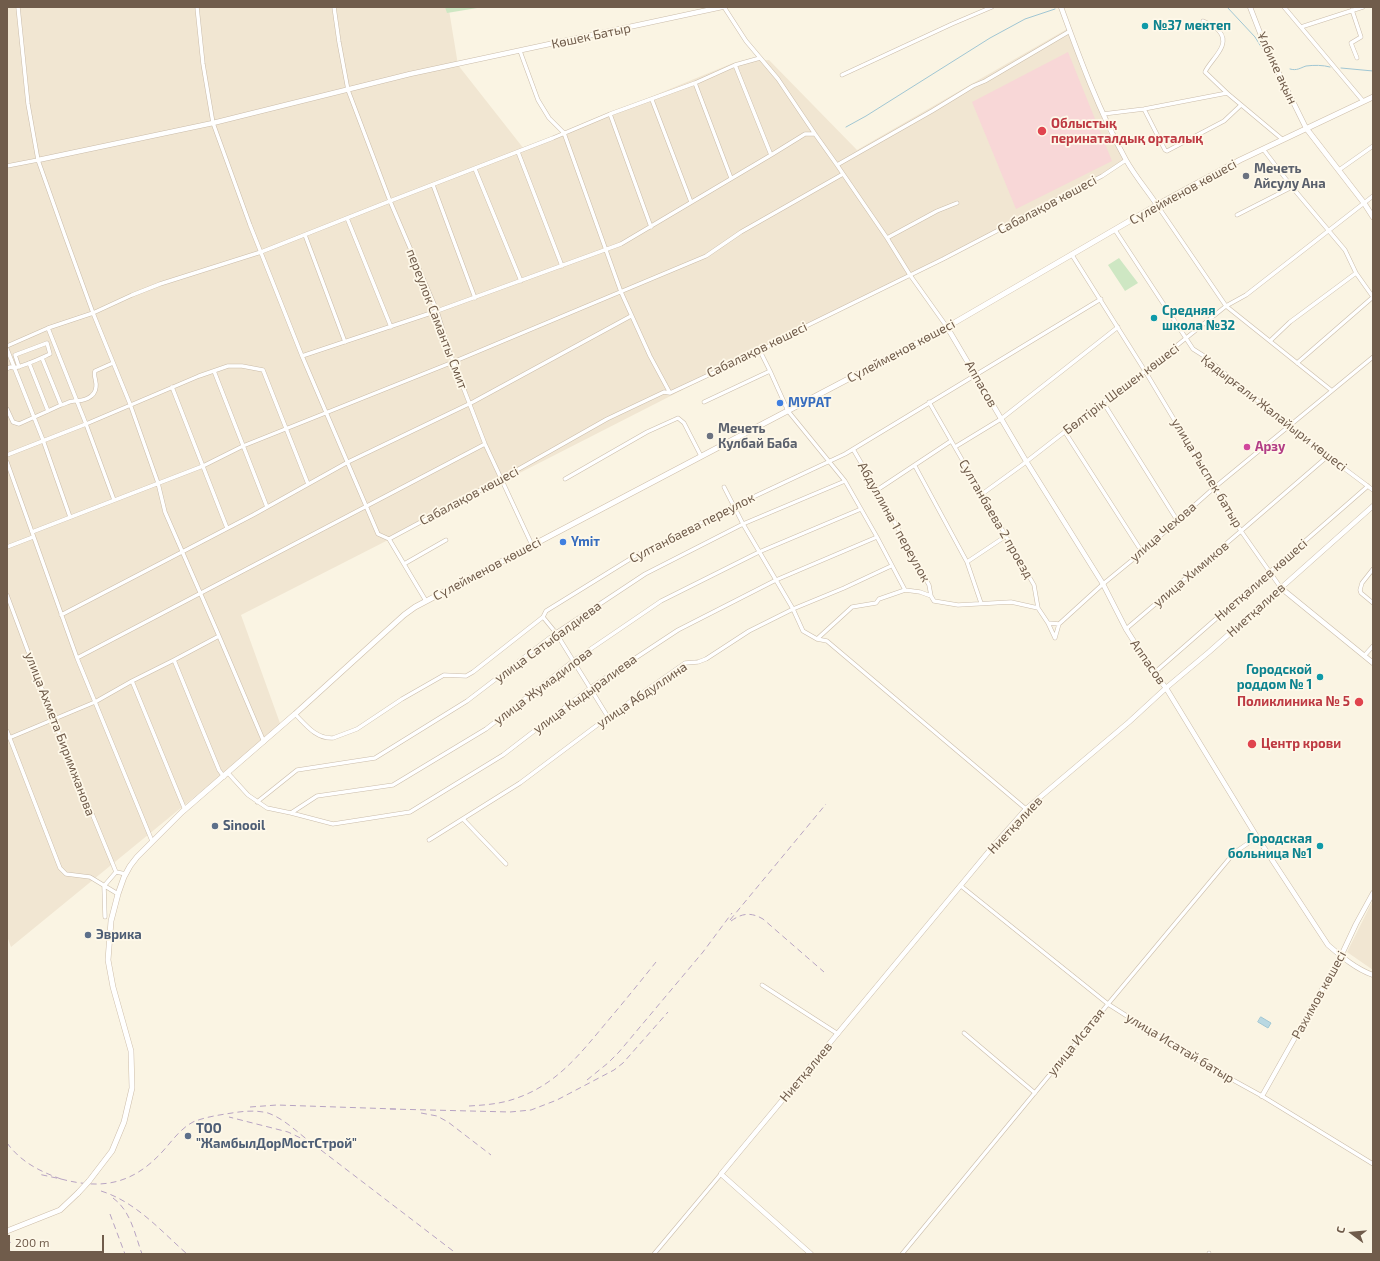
<!DOCTYPE html>
<html>
<head>
<meta charset="utf-8">
<style>
	body { margin:0 }
	#map { position:relative; width:1380px; height:1261px; overflow:hidden; background:#faf4e3; font-family:"Exo 2",sans-serif }
	canvas { display:block }
	.frame { position:absolute; inset:0; border:8px solid #705c4b; pointer-events:none }
	.north { position:absolute; left:1332px; top:1213px; width:40px; height:40px; -webkit-text-stroke:3px #fef8e9; paint-order:stroke; rotate:286deg; font-size:11px; font-weight:700; line-height:16px; text-align:center; color:#705c4b }
	.north::after { content:''; display:block; margin:auto; width:14px; height:18px; background:#705c4b; clip-path:polygon(50% 0,100% 100%,50% 72%,0 100%) }
	.scale { position:absolute; left:8px; top:1235px; width:96px; height:18px; box-sizing:border-box; border:2px solid #705c4b; border-top:0; padding-left:5px; font-size:12px; line-height:14px; white-space:nowrap; color:#705c4b; -webkit-text-stroke:3px #fef8e9; paint-order:stroke }
</style>
</head>
<body>
<div id="map">
<canvas width="1380" height="1261"></canvas>
<div class="frame"></div>
<div class="north">С</div>
<div class="scale">200 m</div>
</div>
<script>
const ctx = document.querySelector('canvas').getContext('2d');
ctx.lineJoin = 'round';
function fill(path, color) { ctx.fillStyle = color; ctx.fill(path, 'evenodd'); }
function trace(path, color, width, dash) { ctx.strokeStyle = color; ctx.lineWidth = width; ctx.lineCap = dash ? 'butt' : 'round'; ctx.setLineDash(dash || []); ctx.stroke(path); }
function drawText(font, color, halo, rows, align = 'center') {
  ctx.font = font + ' "Exo 2",sans-serif'; ctx.lineWidth = 3.5; ctx.setLineDash([]); ctx.textBaseline = 'middle'; ctx.strokeStyle = halo; ctx.fillStyle = color; for (const [text, x, y, turn = 0] of rows) {
    ctx.save(); ctx.translate(x, y); ctx.rotate((+turn || 0) * Math.PI / 180); ctx.textAlign = isNaN(turn) ? turn : align; if (halo) ctx.strokeText(text, 0, 0); ctx.fillText(text, 0, 0); ctx.restore();
  }
}
const residential = new Path2D(`
	M7 7H465L449 10 458 65 524 149 733 63 769 60 857 150 1067 29 1080 66 1111 139 1126 160 1102 176 241 615 281 726 11 947 7 936Z
	M1373 900V970L1347 952Z`);
const medical = new Path2D(`
	M1068 52 1112 161 1016 209 972 102Z`);
const green = new Path2D(`
	M445 7H483L447 13Z
	M1119 258 1138 283 1125 291 1108 265Z`);
const water = new Path2D(`
	M1261 1017 1271 1023 1268 1028 1258 1022Z`);
const stream = new Path2D(`
	M1227 7 1255 37 1265 53
	M1341 68 1373 71
	M1290 69C1297 71 1300 68 1306 66 1314 65 1323 65 1330 67
	M846 127 866 116 990 38 1025 19 1055 9`);
const minor = new Path2D(`
	M18 7 28 104 38 160 65 236 93 313 130 404 158 483 165 512 219 636 174 660
	M197 7 203 64 213 123 250 225 302 356 378 534 389 539 426 601
	M334 7 339 42 348 90 390 201 437 311 450 353 485 444 532 545
	M724 7 746 41 778 79 815 134 837 165
	M1284 7 1363 101
	M1352 10 1361 37 1351 43 1357 58
	M1203 21C1208 24 1216 26 1219 31 1232 45 1210 60 1205 72L1227 93
	M1301 27 1363 7
	M520 51 538 100 549 118 564 133 621 292 650 356 670 393
	M735 65 760 58
	M842 75 952 24 992 7
	M695 83 731 178
	M652 100 691 202
	M1144 109 1165 150 1167 151 1224 121 1241 105
	M610 114 651 227
	M1103 114 1144 109 1227 93 1282 139
	M1263 149 1292 187 1345 250 1356 273 1373 297
	M518 152 562 266
	M771 155 805 134H815
	M7 166 38 160
	M475 169 521 281
	M1339 170 1373 146
	M433 185 475 298
	M1157 205 1226 306 1331 390
	M1237 215 1292 187
	M347 218 391 327
	M1115 230 1193 349 1204 356 1289 427 1373 490
	M305 235 345 342
	M887 238 937 211 957 203
	M1072 255 1145 371 1241 531 1281 588
	M947 327 910 275 887 238 837 165 932 111 973 86 985 81 1070 31
	M48 328 86 424 114 500
	M1270 341 1290 322 1356 273
	M7 346 48 328 93 313 132 295 160 284 261 252 390 201 553 138 610 114 695 83 735 65 771 155 621 244 437 311 302 356
	M7 349 43 440 70 517
	M29 363 48 411 61 405 42 358
	M1297 363 1373 297
	M14 368C27 365 39 359 50 354L47 343 15 355 19 367
	M7 369 10 367 14 368
	M214 371 267 507
	M770 371 788 411 845 481 877 537 905 590
	M172 387 227 528
	M704 402 770 371 760 351
	M929 402 1034 585 1038 608 1048 623 1055 638
	M1103 402 1177 520
	M61 405C65 404 70 401 74 401 83 401 95 398 96 387 97 381 93 376 95 371L113 363
	M7 409 13 422 19 424 48 411
	M1065 432 1142 552
	M955 447 1001 419 1118 327
	M853 449 877 490 929 585 931 596
	M7 455 86 424 199 376 228 366H242L263 370 308 484
	M7 462 77 658 152 841
	M915 466 967 562 981 603
	M565 479 647 432 678 418 684 423 701 456
	M724 487 743 524 793 609 803 631 817 639 827 641 1026 809
	M877 490 951 441
	M982 494 1022 465 1103 402 1145 371 1226 306 1246 295 1373 196
	M32 532 203 466 243 446 453 362 706 256 741 232 843 174
	M389 539 501 479 607 419 664 392 670 393 760 351 794 332 943 259 1102 176 1126 160
	M7 547 33 537
	M967 562 1006 536
	M404 564 446 540
	M1373 569 1362 583 1360 590 1361 593 1373 603
	M7 595 54 721 116 872
	M61 615 253 515 348 462 473 402 631 316
	M543 617 556 633 608 717
	M1048 623 1059 624
	M1126 629 1241 531 1328 456
	M219 636 264 742
	M1055 638 1059 624 1103 584 1142 552 1215 487 1373 357
	M817 639 852 607 876 603 879 599 905 590 920 592 931 596 934 601 958 605 1011 602 1038 608
	M1364 656 1373 646
	M77 658 485 444
	M1154 673 1368 486
	M132 681 185 810
	M295 714C306 725 316 739 333 738L357 729 402 699 444 675 466 676 473 672 543 617 546 611 635 556 734 506 845 454 1101 299
	M7 731 60 868 66 874 90 877 118 894
	M9 738 95 702 132 681 174 660 219 770 224 777
	M228 773 248 795 267 808 291 813 317 796 393 785 486 729 573 661 661 601 759 552 861 509
	M257 802 297 770 375 758 467 701 556 633 645 574 743 524 845 481
	M291 813 333 824 410 812 503 755 590 688 678 630 776 580 877 537
	M463 819 506 864
	M429 840 520 783 608 717 685 663 698 662 706 659 749 631 793 609 844 588 891 566
	M961 886 1108 1004 1193 1058 1262 1096 1373 1164
	M105 917 104 886 116 872 126 874
	M762 985 838 1034
	M964 1033 1035 1093
	M654 1254 721 1174
	M902 1254 1108 1004 1234 853 1257 837
	M1209 1254V1253`);
const tertiary = new Path2D(`
	M1061 7C1080 59 1099 111 1126 160 1135 176 1147 190 1157 205
	M1250 7 1264 43 1306 128
	M38 160 213 123 410 74 722 7
	M947 327 1026 461 1103 584 1126 629 1154 673 1166 688 1257 837 1328 945C1342 957 1356 969 1373 975
	M1281 588 1373 663
	M1262 1096 1341 956 1356 924 1373 893
	M811 1254 721 1174 995 844 1026 809 1129 722 1166 688 1209 652 1373 506`);
const secondary = new Path2D(`
	M1306 128 1364 203 1373 217
	M89 1181 112 1151 124 1122 132 1088 131 1051 113 987 108 960 111 921 118 894 124 877 130 866 137 857 182 812 295 714 404 615 415 607 947 327 1157 205 1240 160 1373 97
	M7 1231 60 1210 78 1193`);
const rail = new Path2D(`
	M730 920 826 804
	M731 921C742 913 751 912 763 919L824 972
	M587 1080 608 1063 619 1052 703 952 732 913
	M469 1106C485 1105 501 1104 517 1098 557 1084 580 1054 606 1023 623 1003 640 982 656 962
	M250 1107 277 1105 396 1109
	M390 1109 510 1112 531 1110 557 1100 614 1070 623 1063 668 1012
	M421 1113 437 1116 448 1122 491 1155
	M7 1143C21 1162 39 1171 61 1179L38 1174
	M313 1144 457 1254
	M61 1179C103 1190 133 1184 163 1151 172 1141 180 1129 193 1122 205 1117 219 1115 232 1113 244 1111 256 1110 268 1113 285 1119 299 1134 313 1144L288 1132 229 1117
	M101 1191C136 1202 160 1230 187 1254
	M113 1198C131 1211 135 1235 142 1254
	M110 1214 125 1254
	M7 1232 10 1243 7 1236
	M7 1241 11 1254`);
const secondaryBridge = new Path2D(`
	M78 1193 89 1181`);
const markers = [
	[1145,26,4,"#0f9aa8"],
	[1042,131,5,"#e0444e"],
	[1246,176,4,"#6b7280"],
	[1154,318,4,"#0f9aa8"],
	[780,403,4,"#3f7fe0"],
	[710,436,4,"#6b7280"],
	[1247,447,4,"#d1479c"],
	[563,542,4,"#3f7fe0"],
	[1320,677,4,"#0f9aa8"],
	[1359,702,5,"#e0444e"],
	[1252,744,5,"#e0444e"],
	[215,826,4,"#5c6f8a"],
	[1320,846,4,"#0f9aa8"],
	[88,935,4,"#5c6f8a"],
	[188,1136,4,"#5c6f8a"]
];
const cultureNames = [
	["№37 мектеп",1153,26],
	["Средняя",1162,311],
	["школа №32",1162,326],
	["Городской",1312,670,"right"],
	["роддом № 1",1312,685,"right"],
	["Городская",1312,839,"right"],
	["больница №1",1312,854,"right"]
];
const streetNames = [
	["Көшек Батыр",591,36,-12],
	["Ұлбике ақын",1277,68,65],
	["Сүлейменов көшесі",1183,192,-29],
	["Сабалақов көшесі",1047,205,-28],
	["переулок Саманты Смит",437,319,69],
	["Сабалақов көшесі",757,350,-26],
	["Сүлейменов көшесі",901,351,-28],
	["Аппасов",981,384,60],
	["Бөлтірік Шешен көшесі",1121,389,-37],
	["Қадырғали Жалайыри көшесі",1274,413,38],
	["улица Рыспек батыр",1207,473,59],
	["Сабалақов көшесі",469,496,-28],
	["Султанбаева 2 проезд",996,519,60],
	["Абдуллина 1 переулок",894,522,61],
	["Султанбаева переулок",692,528,-27],
	["улица Чехова",1163,532,-41],
	["Сүлейменов көшесі",487,569,-28],
	["улица Химиков",1191,574,-40],
	["Ниетқалиев көшесі",1261,580,-41],
	["Ниетқалиев",1256,610,-42],
	["улица Сатыбалдиева",548,642,-36],
	["Аппасов",1148,662,55],
	["улица Жумадилова",543,686,-37],
	["улица Кыдыралиева",585,694,-36],
	["улица Абдуллина",642,695,-34],
	["улица Ахмета Биримжанова",60,734,69],
	["Ниетқалиев",1015,825,-47],
	["Рахимов көшесі",1319,995,-61],
	["улица Исатая",1076,1042,-51],
	["улица Исатай батыр",1180,1048,31],
	["Ниетқалиев",806,1072,-50]
];
const healthNames = [
	["Облыстық",1051,124],
	["перинаталдық орталық",1051,139],
	["Поликлиника № 5",1350,702,"right"],
	["Центр крови",1261,744]
];
const worshipNames = [
	["Мечеть",1254,169],
	["Айсулу Ана",1254,184],
	["Мечеть",718,429],
	["Кулбай Баба",718,444]
];
const shopNames = [
	["МУРАТ",788,403],
	["Ymiт",571,542]
];
const hotelNames = [
	["Арзу",1255,447]
];
const serviceNames = [
	["Sinooil",223,826],
	["Эврика",96,935],
	["ТОО",196,1129],
	["\"ЖамбылДорМостСтрой\"",196,1144]
];
fill(residential, '#f1e6d2');
fill(medical, '#f8d7d7');
fill(green, '#cee7c3');
fill(water, '#b9d8e2');
trace(water, '#a0c6d3', 1);
trace(stream, '#a0c6d3', 1);
trace(minor, '#cabcaa', 4.5);
trace(tertiary, '#cabcaa', 5.5);
trace(secondary, '#cdbda9', 6);
trace(minor, '#fff', 3.5);
trace(tertiary, '#fff', 4.5);
trace(secondary, '#fff', 5);
trace(rail, '#b7a3c2', 1, [6, 4]);
trace(secondaryBridge, '#cdbda9', 6, []);
trace(secondaryBridge, '#fff', 5);
for (const [x, y, r, color] of markers) { const dot = new Path2D(); dot.arc(x, y, r, 0, 2 * Math.PI); ctx.fillStyle = color; ctx.fill(dot); trace(dot, '#fef8e9', 1.5); }
drawText('bold 13px', '#0d838f', '#fef8e9', cultureNames, 'left');
drawText('13px', '#705c4b', '#fef8e9', streetNames);
drawText('bold 13px', '#be3a42', '#fef8e9', healthNames, 'left');
drawText('bold 13px', '#5b616d', '#fef8e9', worshipNames, 'left');
drawText('bold 13px', '#366cbe', '#fef8e9', shopNames, 'left');
drawText('bold 13px', '#b23c85', '#fef8e9', hotelNames, 'left');
drawText('bold 13px', '#4e5e75', '#fef8e9', serviceNames, 'left');
</script>
</body>
</html>
